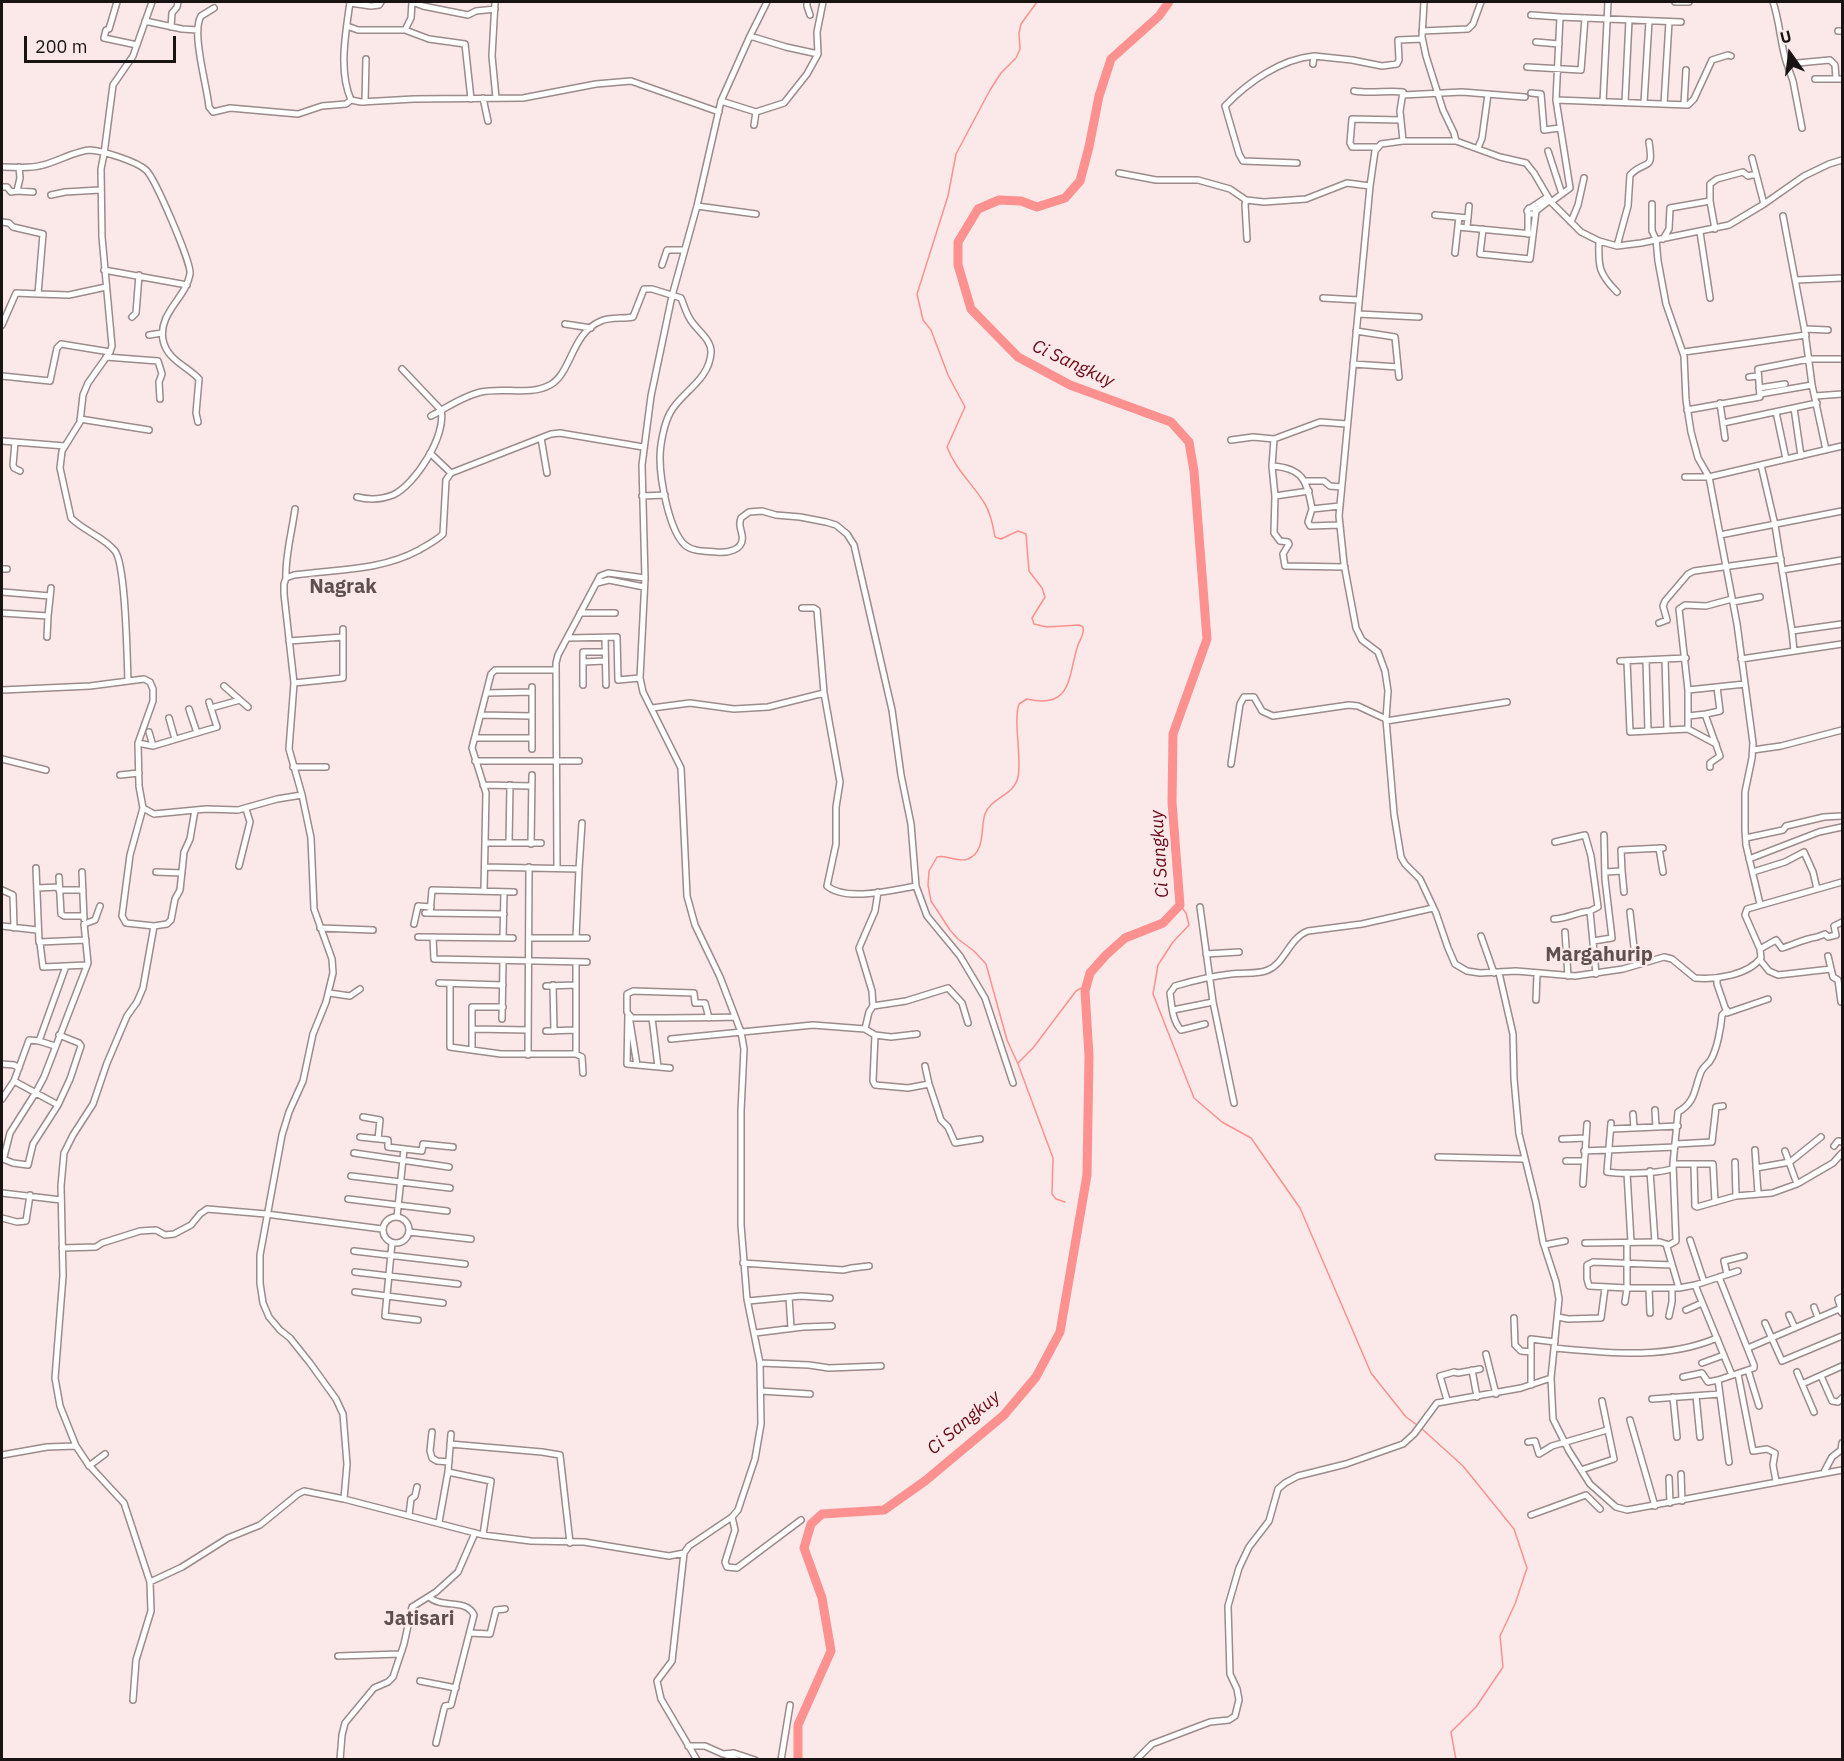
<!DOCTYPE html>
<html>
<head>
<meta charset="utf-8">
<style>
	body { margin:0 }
	#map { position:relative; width:1844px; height:1761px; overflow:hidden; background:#fae9e8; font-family:"IBM Plex Sans",sans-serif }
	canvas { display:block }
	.frame { position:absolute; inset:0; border:3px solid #191313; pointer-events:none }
	.north { position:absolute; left:1760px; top:24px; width:60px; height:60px; -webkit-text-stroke:4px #fae9e8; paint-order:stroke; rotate:346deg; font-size:16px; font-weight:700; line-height:24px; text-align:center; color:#191313 }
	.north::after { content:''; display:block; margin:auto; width:21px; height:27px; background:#191313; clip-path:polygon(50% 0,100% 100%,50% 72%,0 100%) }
	.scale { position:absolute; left:24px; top:36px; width:152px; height:27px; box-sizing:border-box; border:3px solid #191313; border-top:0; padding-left:8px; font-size:18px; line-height:21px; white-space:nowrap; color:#191313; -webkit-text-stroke:4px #fae9e8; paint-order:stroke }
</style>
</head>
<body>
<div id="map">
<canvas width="1844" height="1761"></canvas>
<div class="frame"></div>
<div class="north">U</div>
<div class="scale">200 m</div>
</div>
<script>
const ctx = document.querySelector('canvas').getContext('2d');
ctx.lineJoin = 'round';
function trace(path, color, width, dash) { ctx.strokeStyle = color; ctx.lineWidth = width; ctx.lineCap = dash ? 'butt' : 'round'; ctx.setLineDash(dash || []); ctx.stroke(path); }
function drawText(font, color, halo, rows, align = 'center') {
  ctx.font = font + ' "IBM Plex Sans",sans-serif'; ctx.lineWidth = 4.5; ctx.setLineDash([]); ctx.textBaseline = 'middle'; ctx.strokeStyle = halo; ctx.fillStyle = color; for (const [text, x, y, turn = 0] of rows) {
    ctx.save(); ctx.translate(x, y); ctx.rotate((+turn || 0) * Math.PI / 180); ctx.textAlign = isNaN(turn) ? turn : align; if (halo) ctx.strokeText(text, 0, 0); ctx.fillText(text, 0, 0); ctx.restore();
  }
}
const stream = new Path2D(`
	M1037 2 1021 24 1019 33 1020 49 1016 58 1001 73 990 90 956 154 948 196 917 294 923 320 931 330 948 375 965 407 947 447C955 469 973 484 985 504 991 514 993 525 995 537L1001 539 1018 531 1026 534 1029 571 1042 588 1045 597 1032 618 1034 624 1047 627 1079 625 1083 627C1085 635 1079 640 1077 648 1068 679 1071 709 1027 699L1019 704C1013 721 1022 757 1018 777 1014 796 991 797 985 814 980 829 986 851 968 859 957 863 947 854 937 857L929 871 928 885 931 901 950 930 958 939 974 951 986 964 1007 1040 1018 1064 1053 1158 1052 1194 1056 1199 1065 1202
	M1180 905 1186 913 1189 925 1173 942 1158 965 1153 994 1194 1098 1222 1122 1251 1138 1300 1208 1371 1373 1406 1417 1417 1425
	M1018 1063 1033 1048 1076 991 1087 985
	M1421 1428 1463 1466 1514 1529 1527 1568 1515 1604 1500 1636 1503 1667 1476 1707 1451 1732 1456 1760`);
const river = new Path2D(`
	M798 1760V1725L831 1651 822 1598 804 1548 811 1524 822 1514 884 1510 925 1481 1004 1415 1036 1377 1060 1332 1087 1175 1089 1056 1085 991 1090 973 1106 955 1125 938 1163 923 1180 905 1172 802 1173 734 1207 639 1194 471 1189 442 1171 422 1070 385 1018 357 971 309 958 265V242L978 209 999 200 1021 201 1037 207 1065 198 1080 181 1089 147 1099 96 1111 59 1159 16 1169 2`);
const minor = new Path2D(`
	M117 2 109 29 106 30 104 38 137 45
	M350 2C346 32 338 70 351 100
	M412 2 423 6 468 15 476 11 495 9
	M495 2 492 56 496 98
	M807 2V6L810 15
	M1424 2 1422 37 1426 56 1443 110 1454 133 1456 141
	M1675 2H1689
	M1773 2C1780 22 1780 43 1787 64L1830 60 1835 65 1836 79
	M350 3 371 6 379 5 381 2
	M214 8 201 16C191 33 207 85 209 107L213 112 230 108 298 114 322 106 346 104 351 100 361 102 414 99 523 98 596 84 631 81 719 112
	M1531 15 1560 17 1556 100
	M1560 17 1681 22
	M145 21 182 29 198 30
	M347 26 358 30H405L411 18 412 2
	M171 27 172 13 177 7 178 2
	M405 30 429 39 465 44 471 99
	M1422 31 1468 29 1473 24 1481 2
	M1838 31H1842
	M750 36 786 47 818 54
	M1536 42 1559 44
	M1313 64 1314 56 1352 60 1382 66 1397 64 1399 60 1398 40 1422 39
	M1787 64 1793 81 1802 128
	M1527 67 1581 70 1585 18
	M1815 79H1842
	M1354 91C1371 94 1387 90 1403 92L1400 111 1403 141
	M1531 93 1541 94 1544 130 1560 128
	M1403 95 1462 92 1525 97
	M483 98 488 121
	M721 101 756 112 754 125
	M365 102 366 59
	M1603 102 1608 2
	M1625 103 1629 20
	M1644 103 1649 21
	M1664 104 1669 22
	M1684 105 1686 70
	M756 112 784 103 807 74 818 54 817 32 823 2
	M1378 147H1352L1350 143 1352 119 1401 120
	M1478 148 1482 138 1488 94
	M1548 151 1562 194
	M1752 158 1764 204
	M1842 160 1829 164 1804 176 1764 204 1729 225 1641 243 1617 246 1599 241 1581 232 1551 202 1534 173 1526 163 1500 157 1456 141H1403L1381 144 1375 151 1370 186 1339 516 1344 564 1356 628 1362 640 1378 652 1385 671 1388 691 1386 719 1394 814 1401 857 1405 864 1420 879 1436 913 1448 948 1455 964 1467 971 1480 973 1516 971 1575 976 1623 969 1664 957 1672 959 1695 978C1716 980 1748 975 1761 958L1760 949 1745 915 1747 909 1842 882
	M1297 163 1243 161 1239 154 1225 106C1248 82 1281 59 1314 56
	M2 167C15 167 30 169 43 165 56 162 78 150 90 150 103 151 136 161 146 170 155 178 192 264 190 274 186 298 158 313 163 340 167 360 187 366 199 379L196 413 198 422
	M1119 173 1156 180H1198L1230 189 1246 200 1264 202 1306 199 1347 183 1370 186
	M2 187H7L11 192 17 191 20 178 19 167
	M17 191 33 192
	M51 195 65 192 100 190
	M1246 200 1245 204 1247 239
	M1710 201 1715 229
	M1551 202 1570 188 1556 100 1688 105 1694 99 1712 60 1728 55 1731 56
	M1652 204V231L1656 239 1658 261 1666 304 1684 356 1686 400 1691 432 1698 458 1709 477 1737 624 1753 743 1752 758 1745 792V830L1746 845 1760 904
	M697 206 756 214
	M1532 207 1547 197
	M1536 211 1550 200
	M1528 213V234
	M1435 215 1468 218
	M1783 216 1805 332 1812 385 1826 450
	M2 222 9 223 13 227 43 234 38 294 69 295 106 287
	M1571 222 1578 205 1584 178
	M1458 227 1532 234
	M1467 227 1469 206
	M1483 229 1480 254 1530 259 1536 211 1534 208H1529L1527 211 1529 214H1534
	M1700 232 1710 298
	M1663 239 1669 229 1670 208 1710 201V184L1717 179 1743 172 1748 176 1756 174
	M1599 241C1598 267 1599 274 1617 292
	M1617 246 1628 206 1630 175C1646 158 1654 174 1649 142
	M1455 253 1459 217
	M662 265 667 250H684
	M104 270 187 285
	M1796 280 1842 278
	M1323 298 1359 300
	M1358 314 1419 317
	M132 317 136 313 139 275
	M565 324 591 328
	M2 325 16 293 38 294
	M1805 329 1828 330
	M1356 331 1395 337 1399 377
	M149 335 162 333
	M1684 352 1806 335
	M106 357 158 361 162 374 159 382 160 399
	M1353 364 1398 367
	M2 376 50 381 57 348 61 344 110 352
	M1749 377 1758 376
	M1759 388 1785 384
	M1760 394 1812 385
	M1815 396 1842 394
	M1720 403 1725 438
	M1794 408 1801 456
	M1687 410 1760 397 1758 369 1809 359H1842
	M1776 412 1786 459
	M431 416C446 408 463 396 481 392 503 387 530 396 550 385 572 373 571 333 601 321 610 317 623 319 633 317L644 289H652L681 298C684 305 686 313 690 319 696 330 712 339 711 353 709 381 680 393 670 413 664 424 660 445 660 458 660 479 669 531 685 545 693 552 706 551 716 552 726 553 745 551 742 535 741 528 738 525 741 518L749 512 762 511 776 515 800 517 826 522 836 525 847 534 854 545 892 710 901 775 911 824 916 886 927 916 960 956 985 998 1013 1083
	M80 419 149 430
	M1723 423 1817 403
	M541 438 547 473
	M1274 439 1272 466C1303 468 1307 481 1312 509L1340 506
	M1231 440 1253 437 1274 439 1320 422 1347 424
	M2 441 65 446
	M15 442 13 465 14 468 20 471
	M430 453 451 473
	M1761 465 1775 525 1792 631 1842 624
	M1272 466 1275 496 1274 533 1280 541 1288 542 1289 544 1283 554 1285 566 1345 567
	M1685 477H1709L1842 446
	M1304 481H1324L1330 486 1341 487
	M642 496 665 495
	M1275 496 1309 491
	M357 497C369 500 380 500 393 495 415 485 447 435 441 410L402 369
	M1312 509 1308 522 1310 526 1339 525
	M1720 535 1842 511
	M2 569H7
	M1782 570 1842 560
	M286 578C285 556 292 532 295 509
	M597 583 609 580 644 587
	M2 592 50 596
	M1732 599 1706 606 1685 605 1679 609 1688 690 1745 684
	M1733 602 1760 597
	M802 608H814L817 610 824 693
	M2 613 48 616 47 637
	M580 613H615
	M48 616 51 588
	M1659 623 1667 620 1663 606 1665 601 1688 574 1694 571 1781 559
	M1792 631 1794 651
	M568 638 617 637 618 680 640 678
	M605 638 606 685
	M289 641 343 637
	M1665 659 1667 729
	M1741 659 1842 644
	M1646 660 1648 731
	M1620 661 1686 658
	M1627 661 1630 732 1688 729
	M583 662 605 661
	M128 681C127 659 126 565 115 551 104 537 84 531 71 518L60 468 62 451 80 422 83 395 88 383 110 352 112 346 102 237 101 169 104 154 113 85 133 56 152 2
	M294 683 343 678V629
	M583 685V652H605
	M224 686 248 707
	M532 687V749
	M2 690 90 686 144 679 150 682 153 689V701L138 743 139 786 143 808 130 855 122 916 126 923 154 926 143 988 137 1002 127 1016 107 1063 93 1104 73 1135 64 1153 61 1186 63 1276 55 1378 60 1406 76 1446 88 1464 124 1503 150 1582 151 1611 136 1660 133 1700
	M1688 690V729L1716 744
	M487 693 532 692
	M211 708 240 700
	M652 708 690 703 734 709 768 707 824 693 840 782 836 807V844L827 886C846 902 893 890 916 886
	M189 709 197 733
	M481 715 532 716
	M1688 716 1706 714
	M169 718 175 739
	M1386 721 1507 702
	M149 732 153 746
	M475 738H532
	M138 743 153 746 217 727 209 702
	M1753 750 1781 746 1842 730
	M2 759 46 770
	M475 761H579
	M1231 764 1240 704 1244 697H1254L1262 711 1273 716 1349 705 1358 706 1386 719
	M293 767H326
	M1710 767V763L1720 756 1706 717V714L1720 711 1717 687
	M120 775 139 773
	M483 785 532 786
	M302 795 289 749 294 683 284 594V584L286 578 294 575C337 569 380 571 419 550 427 545 436 541 443 534L446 480 451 473 551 434 560 433 643 447
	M143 808 154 814 206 809 238 810 277 799 302 795 311 838 314 909 332 959 333 973 326 1002 313 1034 303 1081 289 1112 282 1135 260 1255V1283L263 1303 269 1317 280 1330 290 1338 310 1363 336 1399 343 1414 347 1464 344 1499
	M1746 838 1783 830 1786 826 1824 817 1842 816
	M1555 842 1585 835 1591 856 1598 907 1590 911 1596 974
	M486 843H541
	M509 843 510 785
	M531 844 532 775
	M1659 848 1663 872
	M1749 859 1819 832 1842 827
	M239 866 250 822 246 809
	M485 867 579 869 582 823
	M36 868 39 942 86 940
	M557 868 556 663 558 655 600 576 608 573 645 578
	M1622 871 1624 892
	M82 872 84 919
	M156 872 182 873
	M1605 872 1622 871 1621 850 1663 848
	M1753 872 1785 862 1804 852 1813 872 1817 889
	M59 877 61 914 64 916H84
	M37 888 59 887
	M2 890 13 895 14 928
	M59 890H83
	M484 891 486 793 472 748 491 674 495 670H556
	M1630 912 1636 965
	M425 913 504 914
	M430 913 432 890 514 892
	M1554 919C1566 919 1577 912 1590 911
	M414 924 418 906 431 907
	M2 926 37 930
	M154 926 167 924 171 920 175 899 180 890 184 852 190 839 195 810
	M320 928 373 930
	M1565 932 1568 976
	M1481 936 1494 973
	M418 937 513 938
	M433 937 434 959 587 962
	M503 938 504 892
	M529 938H587
	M576 938 579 869
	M1593 941 1612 938 1605 879 1604 835
	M40 943 43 967 87 965
	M1760 949 1776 940 1782 948C1795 944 1804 939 1817 937L1825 934 1828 937 1836 935 1834 926 1842 922
	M1206 954 1239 952
	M1828 956 1833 977 1838 980 1841 1002
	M1760 960 1769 971 1778 975 1831 969
	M1499 973 1513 1034 1514 1079 1519 1134 1536 1203 1543 1242 1556 1282 1559 1299 1551 1378 1553 1419 1569 1451 1590 1484 1616 1507 1627 1510 1842 1470
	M1717 978V984L1727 1013 1768 999
	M439 983 503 985
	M450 984V1047L501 1054H576L582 1057 583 1073
	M553 985 554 1031
	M546 986 576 985
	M329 993 350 996 360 989
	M1536 1000 1537 974
	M1213 1002 1234 1103
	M873 1006 872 991 859 948 875 911 878 892
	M1173 1010 1213 1002 1200 907
	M628 1015 627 1064 670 1068
	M652 1018 658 1067
	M709 1018 705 1003H695L694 993 633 991 627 994V1012L632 1018C667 1018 701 1018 735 1017
	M502 1019 503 961
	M630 1022 637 1065
	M1205 1024 1181 1030C1172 1020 1172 1006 1170 993L1175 986C1192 981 1212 976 1231 974 1243 972 1257 975 1268 970 1285 963 1289 938 1308 931L1362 924 1433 908
	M473 1029 528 1030
	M865 1029 869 1012 873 1006 906 1001 948 988 962 1003 968 1023
	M546 1031 576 1030
	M875 1035 891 1037 917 1034
	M671 1039 813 1025 865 1029 875 1035 873 1081 875 1085 908 1088 929 1084 925 1066
	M39 1041 66 966
	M472 1049V1007H503
	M576 1054V962
	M528 1055 529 867
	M2 1064 14 1065 19 1068
	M929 1084 941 1120 948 1127 955 1143 980 1139
	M2 1099 14 1081 29 1040 39 1041 55 1046
	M58 1105 70 1079 81 1046 79 1043 59 1035
	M1655 1110 1656 1127
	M1633 1114 1634 1128
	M363 1117 380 1120 378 1139
	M1611 1123 1607 1172C1620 1174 1661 1174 1673 1168
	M1611 1129 1678 1126
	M360 1137 388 1140V1147L422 1151 423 1144 453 1147
	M1562 1139 1586 1138
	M1676 1144 1712 1142 1716 1107 1723 1106
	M1834 1146 1838 1141 1842 1142
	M1755 1150 1758 1193
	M1584 1151 1675 1147
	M1785 1151 1797 1184
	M354 1153 449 1167
	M1438 1157 1524 1159
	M2 1158 3 1159 4 1157 10 1133 36 1092 44 1077 88 963 84 924 95 920 100 906
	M3 1159 13 1163 28 1165 33 1144 58 1105 14 1081
	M1566 1161H1584
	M1735 1162 1736 1196
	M1673 1164H1713L1715 1202
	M1694 1164 1695 1206 1697 1207 1736 1196 1772 1193 1797 1184 1833 1163 1842 1153
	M1756 1168 1790 1162 1821 1137
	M1650 1171 1655 1242
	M1627 1173 1631 1242
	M351 1176 450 1188
	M1583 1184 1587 1124
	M2 1193 61 1200
	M348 1199 447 1211
	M383 1230a13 13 0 1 1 26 0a13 13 0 1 1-26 0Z
	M397 1217 404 1149
	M2 1218 17 1222 26 1221 30 1195
	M409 1232 471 1239
	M1690 1240 1704 1282
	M392 1243 385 1316 418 1320
	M1585 1243 1660 1242 1669 1245 1676 1241 1673 1164 1678 1112C1696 1102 1694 1089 1701 1072 1703 1067 1707 1065 1710 1061 1717 1051 1721 1027 1722 1015L1727 1010
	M1627 1243V1288H1679L1695 1285 1738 1271
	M1666 1244 1679 1288
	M1544 1245 1565 1241
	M62 1248 96 1247 102 1243 140 1231 156 1230 165 1235 174 1234 191 1225 200 1214 207 1209 266 1214 382 1229
	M354 1251 465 1264
	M743 1263 843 1270 852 1268 869 1266
	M355 1272 458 1284
	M1727 1274 1724 1261 1744 1256
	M1719 1277 1754 1365V1368L1718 1380 1729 1462
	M1695 1285 1732 1375
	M1649 1288 1650 1313
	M355 1292 443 1303
	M789 1297 791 1328
	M748 1301 801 1296 830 1298
	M1625 1302 1627 1288 1589 1286 1587 1279V1265L1593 1262 1672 1265
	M1814 1307 1818 1318
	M1841 1309 1838 1299 1842 1297
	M1686 1310 1702 1303
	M1789 1315 1795 1328
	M1669 1316 1672 1302V1288
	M1558 1317 1568 1319 1601 1318 1605 1288
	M1514 1318 1515 1345 1521 1351 1531 1352
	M1765 1323 1782 1361 1842 1336
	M755 1333 803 1327 832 1326
	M1554 1348C1608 1353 1665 1360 1717 1338
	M1748 1348 1839 1309 1842 1313
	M1486 1354 1496 1394
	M760 1363 809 1365 829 1368 881 1366
	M1702 1363 1724 1355
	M1472 1370 1477 1397
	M1748 1370 1759 1406
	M1797 1372 1802 1384
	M1738 1374 1753 1451 1767 1449 1775 1453 1773 1465 1776 1481
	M1821 1376 1832 1401 1838 1402 1842 1398
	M1683 1377 1702 1373 1708 1382 1718 1380
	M1531 1385V1339L1555 1342
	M761 1391 810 1394
	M1696 1396 1700 1437
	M1673 1397 1677 1437
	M1652 1399 1720 1394
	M1447 1400 1440 1376 1454 1372 1458 1373 1480 1369
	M1814 1412 1802 1384 1842 1366
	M1630 1420 1655 1506
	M432 1432 430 1451 432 1458 437 1461 449 1462
	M1528 1442 1535 1441 1539 1454 1552 1446 1607 1430
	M450 1444 542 1452 560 1455 570 1543
	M2 1455 47 1447 76 1446
	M89 1466 105 1454
	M1581 1470 1614 1459 1602 1401
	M448 1472 491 1481 483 1535
	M1824 1472 1832 1457 1841 1450 1842 1443
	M1681 1474 1682 1501
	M1669 1478 1670 1503
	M409 1515 411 1499 415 1496 417 1487
	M1531 1515 1586 1495 1600 1509
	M732 1517 735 1530 725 1562 727 1567 737 1568 801 1520
	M439 1522 448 1472 451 1434
	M150 1582 182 1567 228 1538 260 1525 298 1494 304 1491 344 1499 483 1535 531 1541 584 1542 669 1556 684 1553
	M429 1597C442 1609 466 1598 474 1615L451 1705 445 1706 444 1709 436 1743
	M470 1633 490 1634 496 1610 505 1609
	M338 1656 400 1654
	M420 1681 456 1688
	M688 1746H705L723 1754 734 1753 755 1760
	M726 1755 738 1760
	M340 1760 342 1735 345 1723 374 1688 388 1682 393 1677 404 1644 412 1607 436 1592 458 1572 475 1533
	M697 1760 661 1699 657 1681 672 1661 684 1553 689 1546 732 1517 738 1510 755 1459 761 1424 760 1363 747 1299 741 1225V1111L744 1049 741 1032 720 977 695 925 687 896 681 768 643 692 640 678 645 578 642 465 651 396 672 296 697 206 721 101 750 36 767 2
	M781 1760 790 1705
	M1136 1760 1152 1744 1210 1722 1229 1720 1235 1716 1239 1700 1237 1689 1230 1674 1228 1606 1239 1568 1249 1547 1269 1521 1278 1489 1285 1483 1298 1476 1346 1464 1403 1444 1414 1434 1437 1403 1521 1388 1551 1378`);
const waterNames = [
	["Ci Sangkuy",1073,364,25],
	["Ci Sangkuy",1160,854,-94],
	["Ci Sangkuy",964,1423,-40]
];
const quarterNames = [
	["Nagrak",343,587],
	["Margahurip",1599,955],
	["Jatisari",419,1619]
];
trace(stream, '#fc9190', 1.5);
trace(river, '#fc9190', 9);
trace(minor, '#9b8b8a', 8);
trace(minor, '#fff', 5);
drawText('italic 18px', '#670515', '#fae9e8', waterNames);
drawText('bold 20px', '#5f5050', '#fae9e8', quarterNames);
</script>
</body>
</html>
